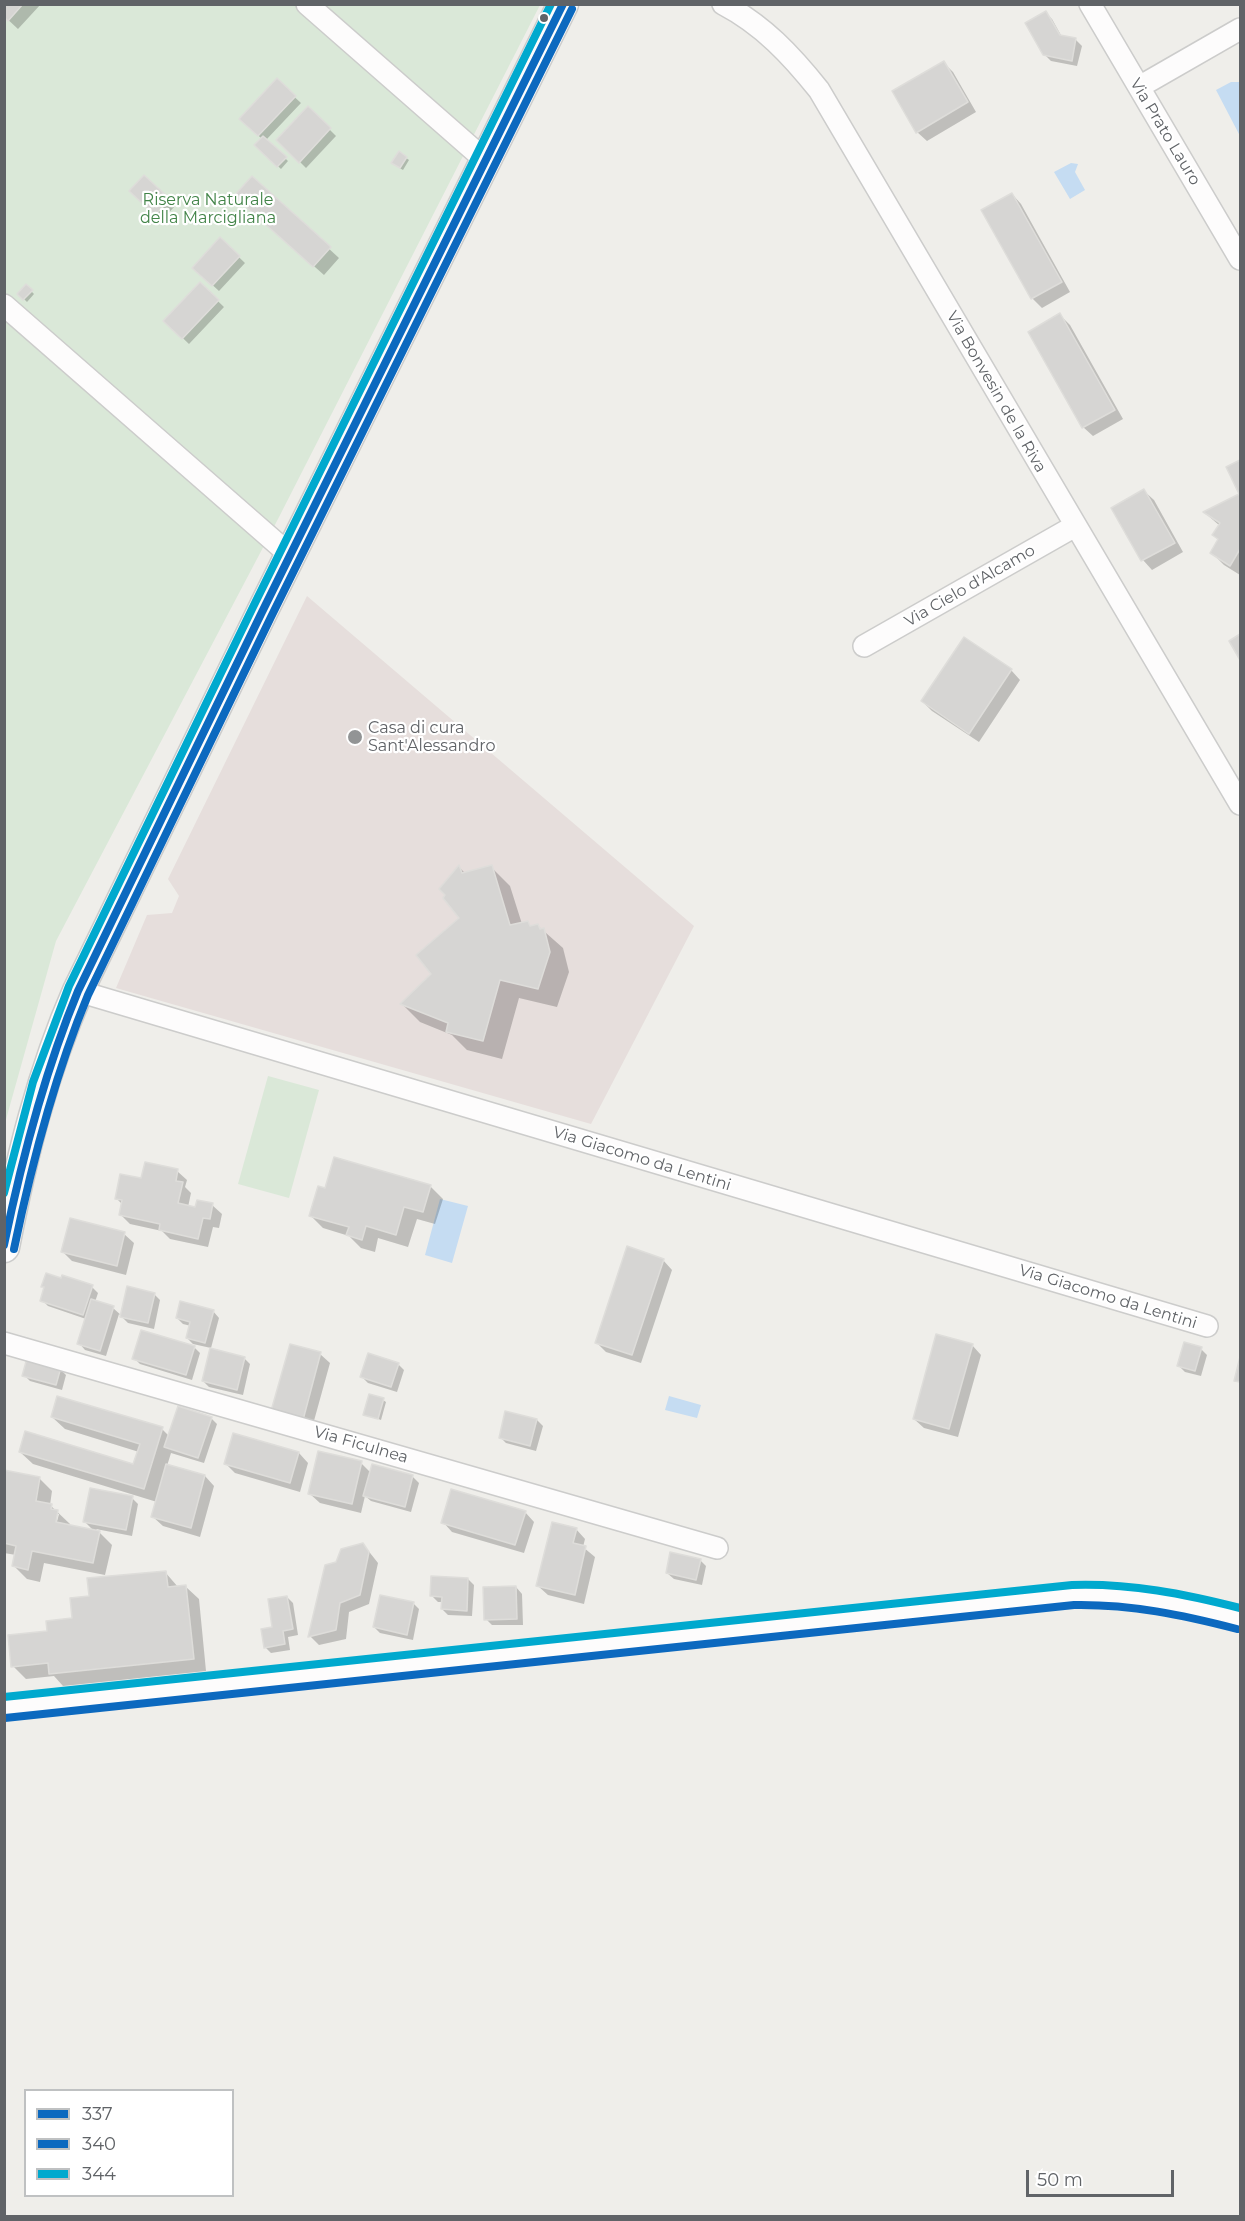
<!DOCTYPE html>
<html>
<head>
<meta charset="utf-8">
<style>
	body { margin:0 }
	#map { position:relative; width:1245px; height:2221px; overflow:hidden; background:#efeeea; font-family:Montserrat,sans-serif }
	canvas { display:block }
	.frame { position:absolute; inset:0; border:6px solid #606367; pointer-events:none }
	.legend { position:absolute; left:24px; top:2089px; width:210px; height:108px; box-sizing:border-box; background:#fff; border:2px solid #bfc1c2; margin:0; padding:8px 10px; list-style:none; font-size:18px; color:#606367 }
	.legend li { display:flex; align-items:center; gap:12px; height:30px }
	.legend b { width:30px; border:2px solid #bfc1c2 }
	.scale { position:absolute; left:1026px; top:2170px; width:148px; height:27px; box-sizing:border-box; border:3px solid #606367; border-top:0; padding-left:8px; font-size:18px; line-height:21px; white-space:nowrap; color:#606367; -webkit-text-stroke:4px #fff; paint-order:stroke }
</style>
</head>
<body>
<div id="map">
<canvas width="1245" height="2221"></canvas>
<div class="frame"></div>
<ul class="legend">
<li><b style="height:8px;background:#0c69bf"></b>337</li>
<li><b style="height:8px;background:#0c69bf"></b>340</li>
<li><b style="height:8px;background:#00a9ce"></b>344</li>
</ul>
<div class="scale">50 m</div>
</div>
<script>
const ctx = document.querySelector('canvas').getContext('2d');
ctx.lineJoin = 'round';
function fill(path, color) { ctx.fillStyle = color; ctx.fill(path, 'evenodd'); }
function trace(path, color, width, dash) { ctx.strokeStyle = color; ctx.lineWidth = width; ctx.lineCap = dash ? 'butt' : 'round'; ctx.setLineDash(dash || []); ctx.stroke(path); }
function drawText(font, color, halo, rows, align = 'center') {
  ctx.font = font + ' Montserrat,sans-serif'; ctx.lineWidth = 4.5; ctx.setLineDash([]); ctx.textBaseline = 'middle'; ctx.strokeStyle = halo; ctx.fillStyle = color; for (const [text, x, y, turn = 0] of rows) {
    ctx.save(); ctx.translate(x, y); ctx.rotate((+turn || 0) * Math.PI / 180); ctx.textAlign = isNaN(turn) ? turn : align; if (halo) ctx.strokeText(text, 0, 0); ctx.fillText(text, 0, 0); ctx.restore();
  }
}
const medical = new Path2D(`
	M307 596 694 926 591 1124 116 988 147 915 172 913 179 896 168 879Z`);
const green = new Path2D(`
	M5 5H540L278 519 56 941 5 1123Z
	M268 1076 319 1090 289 1198 238 1184Z`);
const water = new Path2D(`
	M1231 82H1240V136L1216 90Z
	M1071 163 1078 164 1075 172 1085 190 1070 199 1054 172Z
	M440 1199 468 1206 452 1263 425 1255Z
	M669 1396 701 1405 697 1418 665 1410Z`);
const shadow = new Path2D(`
	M4 4H41L18 29 4 16Z
	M1046 13 1052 19 1062 37 1076 40 1082 46 1077 66 1051 61 1044 54Z
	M944 63 953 72 976 112 927 141 917 132Z
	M277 81 301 103 266 140 288 161 281 169 256 145 262 139 241 119Z
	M308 108 336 136 306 168 278 140Z
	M406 158 409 160 403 170 396 166Z
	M252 178 339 258 324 275 245 205Z
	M1012 194 1021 204 1070 292 1042 308 1032 298Z
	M137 197 169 200 175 206 162 220Z
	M220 239 245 263 219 291 194 268Z
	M200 284 224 307 189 344 165 321Z
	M26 286 34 294 27 302 19 294Z
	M1060 315 1070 325 1123 419 1093 436 1083 427Z
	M1144 491 1154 500 1183 552 1152 570 1143 560 1113 509Z
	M1240 495V575L1224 565 1212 553 1219 541 1214 535 1220 526 1205 513Z
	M1011 670 1020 680 979 742 932 711 922 701Z
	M459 867 465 873 491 867 510 886 522 924 528 923 532 927 537 925 563 948 569 972 557 1007 519 998 502 1059 467 1050 452 1035 420 1022 402 1004 433 974 461 918Z
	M177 1171 187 1180 185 1187 191 1193 188 1207 196 1208 212 1205 222 1214 219 1228 213 1227 208 1247 170 1239 162 1231 130 1224 120 1214 122 1204 116 1198 142 1180Z
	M430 1186 443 1199 435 1224 417 1219 408 1247 378 1238 375 1252 361 1248 349 1236 323 1228 311 1216 326 1189Z
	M124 1234 134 1243 126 1275 72 1261 62 1251Z
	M663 1260 672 1270 641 1363 606 1352 596 1342Z
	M43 1286 92 1287 98 1293 95 1302 113 1308 122 1316 154 1294 160 1300 154 1329 128 1323 119 1314 106 1356 85 1350 79 1343 86 1319 48 1306 42 1300 46 1289Z
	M213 1311 219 1318 211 1348 193 1344 187 1338 191 1326 183 1324 177 1318Z
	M972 1345 981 1355 958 1437 924 1428 914 1419Z
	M194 1347 200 1353 192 1380 140 1364 134 1358Z
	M1201 1349 1207 1355 1201 1376 1185 1372 1179 1366Z
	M320 1354 330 1363 312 1428 283 1420Z
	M244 1358 250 1364 243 1395 209 1387 203 1381Z
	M398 1364 404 1370 397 1392 368 1383 362 1377Z
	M60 1369 66 1375 62 1390 30 1381 24 1375Z
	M383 1400 386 1402 381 1420 365 1414Z
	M52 1417 162 1429 169 1436 211 1418 217 1424 204 1463 171 1453 167 1466 205 1476 214 1486 200 1537 163 1526 153 1517 157 1502 33 1464 20 1452 134 1465 139 1452 65 1429Z
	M537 1420 543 1426 536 1451 506 1443 500 1437Z
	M234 1435 299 1453 308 1463 300 1492 235 1473 226 1464Z
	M361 1463 371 1473 412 1476 419 1483 411 1512 371 1501 365 1496 361 1513 320 1503 310 1494Z
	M4 1471 40 1479 52 1491 50 1505 70 1524V1526L94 1531 85 1522 132 1498 138 1504 132 1536 96 1529 112 1545 105 1575 44 1563 40 1582 27 1579 14 1566 16 1555 4 1553ZM56 1514H59L55 1529Z
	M525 1512 534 1522 524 1553 452 1532 443 1522Z
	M576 1529 585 1539 583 1547 595 1557 584 1604 548 1595 538 1586Z
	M363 1544 378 1563 369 1604 349 1612 346 1639 319 1645 310 1636 337 1563Z
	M700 1560 706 1566 702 1585 674 1579 667 1573Z
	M165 1572 178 1587H186L199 1599 206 1671 63 1686 54 1676 26 1679 13 1666 48 1632 74 1619 91 1597Z
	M468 1579 474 1585 472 1616 448 1615 442 1609 443 1602H438L432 1596Z
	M516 1587 522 1594 523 1625H492L486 1619Z
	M287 1597 293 1603 298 1635 288 1637 290 1650 271 1653 265 1647Z
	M413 1603 419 1609 413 1640 380 1633 374 1627Z`);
const building = new Path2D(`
	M4 4H23L8 21 4 17Z
	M1046 11 1060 35 1076 38 1072 61 1043 55 1025 23Z
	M944 61 968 102 916 133 892 91Z
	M277 78 296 96 258 136 239 119Z
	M308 106 331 128 299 163 276 140Z
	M263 136 287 157 277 167 254 145Z
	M399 151 407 157 400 168 391 163Z
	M144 175 170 199 155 215 129 191Z
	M252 176 331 247 313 267 234 196Z
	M1012 193 1062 282 1031 299 981 210Z
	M220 237 240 256 212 286 192 268Z
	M200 282 219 300 182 339 163 321Z
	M26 284 33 290 23 300 17 294Z
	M1060 313 1115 410 1082 428 1028 332Z
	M1240 460V549L1230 566 1210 553 1218 539 1212 535 1220 523 1203 512 1239 494 1226 467Z
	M1144 489 1175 543 1141 561 1111 508Z
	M1240 634V660L1229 641Z
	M964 637 1012 669 969 734 921 701Z
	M459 865 462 873 492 865 510 925 528 921 530 926 538 924 540 929 544 928 550 952 538 989 500 980 483 1041 446 1032 448 1023 400 1004 431 974 416 955 459 918 443 898 445 895 439 889Z
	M334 1157 431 1185 423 1212 404 1207 396 1235 366 1226 362 1240 346 1235 349 1227 309 1216 318 1186 325 1188Z
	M145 1162 178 1169 176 1181 183 1182 178 1203 195 1207 197 1200 213 1203 210 1219 203 1218 198 1239 159 1230 160 1224 119 1215 122 1200 115 1199 120 1174 141 1178Z
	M70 1218 125 1232 117 1266 61 1252Z
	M627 1246 664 1259 632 1355 595 1343Z
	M46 1273 61 1278 62 1275 93 1285 83 1315 40 1301 44 1287H41Z
	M127 1286 155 1293 148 1323 120 1317Z
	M91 1299 114 1306 100 1351 77 1344Z
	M180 1301 214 1310 205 1343 186 1338 190 1322 176 1318Z
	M141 1330 195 1346 186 1375 132 1359Z
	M936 1334 973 1344 949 1429 913 1419Z
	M1184 1342 1202 1347 1195 1371 1177 1366Z
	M290 1344 321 1352 303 1420 271 1411Z
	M210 1348 245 1357 237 1390 202 1381Z
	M368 1353 399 1363 391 1387 360 1377Z
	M1240 1357V1382L1234 1381Z
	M27 1358 61 1367 56 1385 22 1376Z
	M369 1394 384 1398 378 1419 363 1415Z
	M57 1396 163 1427 144 1489 19 1452 25 1431 133 1464 140 1444 51 1417Z
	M178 1406 212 1417 198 1458 164 1447Z
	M505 1411 537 1419 530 1446 499 1438Z
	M233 1433 299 1452 290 1483 224 1464Z
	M318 1451 362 1461 352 1504 308 1494Z
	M166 1464 205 1475 191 1528 151 1517Z
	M372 1464 413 1475 405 1507 363 1496Z
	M4 1470 40 1477 36 1501 52 1504 51 1509 58 1510 56 1522 100 1531 93 1563 32 1551 28 1570 12 1566 16 1546 4 1543Z
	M90 1488 133 1496 126 1530 83 1522Z
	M451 1489 526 1511 515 1545 441 1523Z
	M552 1522 577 1528 573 1543 586 1546 575 1595 536 1586Z
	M363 1543 369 1552 360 1595 340 1603 336 1630 308 1637 325 1565 336 1562 341 1549Z
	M670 1552 701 1559 696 1580 666 1573Z
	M166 1571 168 1587 186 1585 194 1659 49 1674 48 1663 11 1667 8 1635 47 1631 46 1621 72 1618 70 1598 89 1596 87 1578Z
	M431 1576 468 1578 467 1611 441 1609 442 1597 430 1596Z
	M516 1586 517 1619 484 1620 483 1587Z
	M380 1595 414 1602 407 1635 373 1627Z
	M287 1596 293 1629 283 1631 285 1644 264 1648 261 1629 272 1627 268 1599Z`);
const street = new Path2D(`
	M307 4 485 160
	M723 4C763 25 791 55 819 90L1240 804
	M1090 4 1240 259
	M1139 87 1240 29
	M4 305 290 555
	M864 646 1075 526
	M78 991 1207 1326
	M4 1343 717 1548
	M4 1708 1073 1595C1134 1592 1183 1604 1240 1619`);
const secondary = new Path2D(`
	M4 1247C21 1159 42 1073 78 991L262 612 563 4`);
const bus1 = new Path2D(`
	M4 1245C22 1158 44 1073 78 991L262 612 563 4`);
const bus2 = new Path2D(`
	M14 1249C32 1162 54 1077 88 995L271 617 572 9
	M5 1718 1074 1605C1130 1604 1183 1615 1237 1629`);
const bus3 = new Path2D(`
	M4 1193 33 1082 69 986 253 607 551 4
	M4 1697 1072 1585C1130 1583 1185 1594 1240 1608`);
const markers = [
	[544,18,5,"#606367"],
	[355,737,8,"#929495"]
];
const streetNames = [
	["Via Prato Lauro",1165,132,59],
	["Via Bonvesin de la Riva",996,392,60],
	["Via Cielo d'Alcamo",970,586,-30],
	["Via Giacomo da Lentini",642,1159,17],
	["Via Giacomo da Lentini",1108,1297,17],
	["Via Ficulnea",361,1445,16]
];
const parkNames = [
	["Riserva Naturale",208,200],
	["della Marcigliana",208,218]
];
const poiNames = [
	["Casa di cura",368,728],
	["Sant'Alessandro",368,746]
];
fill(medical, '#e6dedc');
fill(green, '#dae8d8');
fill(water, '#c5dcf2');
fill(shadow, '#0003');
fill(building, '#d6d5d3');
trace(building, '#deddda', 1.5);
trace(street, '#cccccb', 24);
trace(secondary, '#cccccb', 33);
trace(street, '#fdfcfc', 21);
trace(secondary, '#fdfcfc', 30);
trace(bus1, '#0c69bf', 8);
trace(bus2, '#0c69bf', 8);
trace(bus3, '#00a9ce', 8);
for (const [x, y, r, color] of markers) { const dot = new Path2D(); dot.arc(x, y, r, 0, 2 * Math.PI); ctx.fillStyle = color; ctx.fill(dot); trace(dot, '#fff', 2); }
drawText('16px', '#606367', '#fff', streetNames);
drawText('16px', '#428448', '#fff', parkNames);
drawText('16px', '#606367', '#fff', poiNames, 'left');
</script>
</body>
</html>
